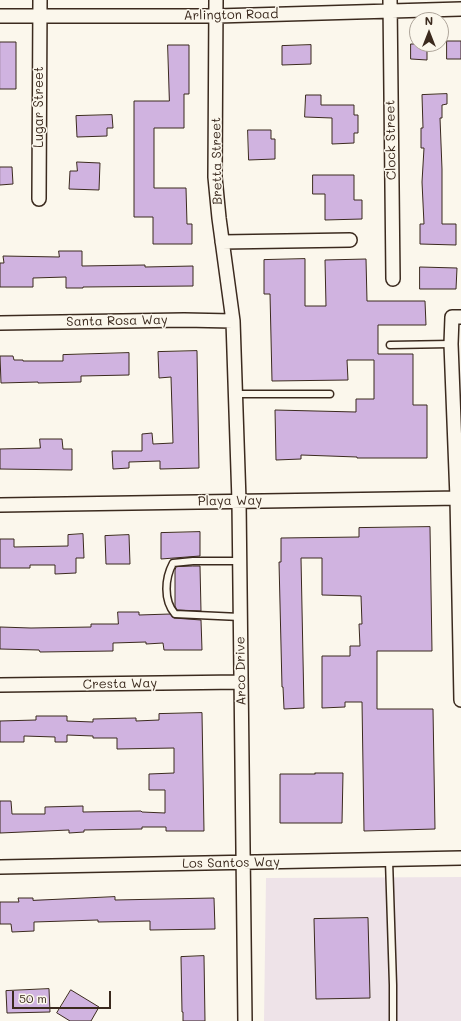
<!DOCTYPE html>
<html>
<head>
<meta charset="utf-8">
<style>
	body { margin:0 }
	#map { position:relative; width:461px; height:1021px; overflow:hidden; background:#fbf7ec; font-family:Mali,sans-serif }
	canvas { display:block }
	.north { position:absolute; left:409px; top:12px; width:40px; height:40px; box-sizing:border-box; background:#fbf7ec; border:1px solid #aea59a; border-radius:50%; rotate:0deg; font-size:11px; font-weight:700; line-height:16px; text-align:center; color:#3b2a1e }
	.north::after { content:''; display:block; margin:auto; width:14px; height:18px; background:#3b2a1e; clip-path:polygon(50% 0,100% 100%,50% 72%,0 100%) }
	.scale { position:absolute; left:12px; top:991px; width:99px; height:18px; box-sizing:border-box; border:2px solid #3b2a1e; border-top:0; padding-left:5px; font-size:12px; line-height:14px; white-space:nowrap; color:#3b2a1e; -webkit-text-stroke:3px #fbf7ec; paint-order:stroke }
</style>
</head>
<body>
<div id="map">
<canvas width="461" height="1021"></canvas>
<div class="north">N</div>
<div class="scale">50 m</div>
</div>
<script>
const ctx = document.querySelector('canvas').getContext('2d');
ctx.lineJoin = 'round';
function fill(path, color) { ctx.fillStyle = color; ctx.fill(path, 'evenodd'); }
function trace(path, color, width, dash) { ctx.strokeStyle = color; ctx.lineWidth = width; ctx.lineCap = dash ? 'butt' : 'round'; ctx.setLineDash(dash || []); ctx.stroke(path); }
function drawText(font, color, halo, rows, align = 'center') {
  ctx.font = font + ' Mali,sans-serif'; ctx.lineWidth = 3; ctx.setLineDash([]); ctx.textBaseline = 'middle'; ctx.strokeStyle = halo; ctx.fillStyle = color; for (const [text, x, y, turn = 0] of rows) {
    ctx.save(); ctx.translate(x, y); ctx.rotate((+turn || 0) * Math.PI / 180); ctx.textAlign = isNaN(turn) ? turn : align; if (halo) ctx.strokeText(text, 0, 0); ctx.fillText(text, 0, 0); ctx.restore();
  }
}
const built = new Path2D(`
	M461 877V1021H264L266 878Z`);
const building = new Path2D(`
	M447 41H461V59H447Z
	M0 42H16V89H0Z
	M411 44H427V60L411 59Z
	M168 45H189V94H184V128H154V188H186L187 224H192V244H153V217H134V101H169Z
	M311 45V64L282 65V46Z
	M447 94V104L442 105V118H440L442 169V224H456V245L420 244V224H424L422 182 424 148H421V128H423L422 95Z
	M306 95H321V105H354V115H358V133H354V143L332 144V118L305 117Z
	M112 115 113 128H107V136L77 137 76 116Z
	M248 130H271V139H275V159L249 160Z
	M77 162 100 163 99 190 69 189 70 171H77Z
	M0 167H12L13 184 0 185Z
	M313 175H354V200H362V219L325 220V194H313Z
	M59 251H82V266L145 265V267L193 266V286L83 287V288H66V277L33 278V287H0V263H4L3 256 59 257Z
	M305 259V306H326L325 260 366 259 367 301H425L426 325H378V354H413V405H427V458H357V457L301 455V459L276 460 275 410 356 412V399H374V360H347L348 380 272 381 270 294H264V260Z
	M420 267 457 268 456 289H420Z
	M197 351 199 468 160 469V461L129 462V468L113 469 112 451H142V434L152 433 153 444 173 443 171 377 159 378 158 352Z
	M129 353V375L81 376V382L38 383V382L1 383 0 356H13L14 360H23V361H63V355Z
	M40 439H62L63 449H72V470L0 469V449L40 448Z
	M430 527 432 651H377V709H433L435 829 364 831 362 702H345V707L322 708V656H350V646H360L359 624H362L361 596 322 595V558H301L304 708 284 709 283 687H282L279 562H281V538L359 537V528Z
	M200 532V556L161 559V533Z
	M83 534 84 558H76V573L55 574V565H30V568H0V539H14V547L68 546V535Z
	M129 535 130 564H106L105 536Z
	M193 566H200L201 611 177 610 175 606V570L176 567Z
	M118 612H139V615L170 614 174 618 201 620 202 650H164L163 643 146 644V642L113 643V651L40 652 39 650 0 649V627L31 628 91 627V624H118Z
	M202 713 204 831H166V827H142V829L84 830V832L69 833V830L0 833V801H11L12 814H45V807L83 806V812L141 811 142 812 165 813V790H149V774L174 773V748L117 749V738H93V736L67 735V742H55V737L24 736V742H0V721L36 720V716H67V721L93 722V719L136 718V721L159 720V714Z
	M315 773H343L342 823H280V774H315Z
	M115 897V900L214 898 215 929 150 930V921L98 922V920L34 922V931L12 932 11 924H0V902H19L18 898H33V900Z
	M368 918 370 998 316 999 314 919Z
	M204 956 205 1021H183V1012H182L181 957Z
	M49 989 50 1012 7 1013 6 991Z
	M71 990 99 1007 91 1021H70L57 1013Z`);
const service = new Path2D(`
	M390 345 451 344
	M236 394H330
	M239 561H193L173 563C165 578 163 600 175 614L240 617
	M389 860 393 985V1021`);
const minor = new Path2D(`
	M216 0 215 177 219 218 233 321 239 501 245 1021
	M390 0 393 279
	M0 16H217L461 9
	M39 199 40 0
	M222 242 350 240
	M461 317H452L451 344 457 498 461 700
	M0 323 184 320 233 321
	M0 505 461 498
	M0 685 241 682
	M0 867 461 858`);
const streetNames = [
	["Arlington Road",231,15,-1],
	["Lugar Street",39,107,-90],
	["Clock Street",391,140,-91],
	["Bretta Street",217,161,-91],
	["Santa Rosa Way",117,321,-1],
	["Playa Way",230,501,-1],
	["Arco Drive",241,671,-91],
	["Cresta Way",120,684,-1],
	["Los Santos Way",231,863,-1]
];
fill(built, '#eee3e8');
fill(building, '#d0b3e0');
trace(building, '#3b2a1e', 1);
trace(service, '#3b2a1e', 9);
trace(minor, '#3b2a1e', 16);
trace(service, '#fbf7ec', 6);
trace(minor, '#fbf7ec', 13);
drawText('13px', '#3b2a1e', '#fbf7ec', streetNames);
</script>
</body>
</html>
